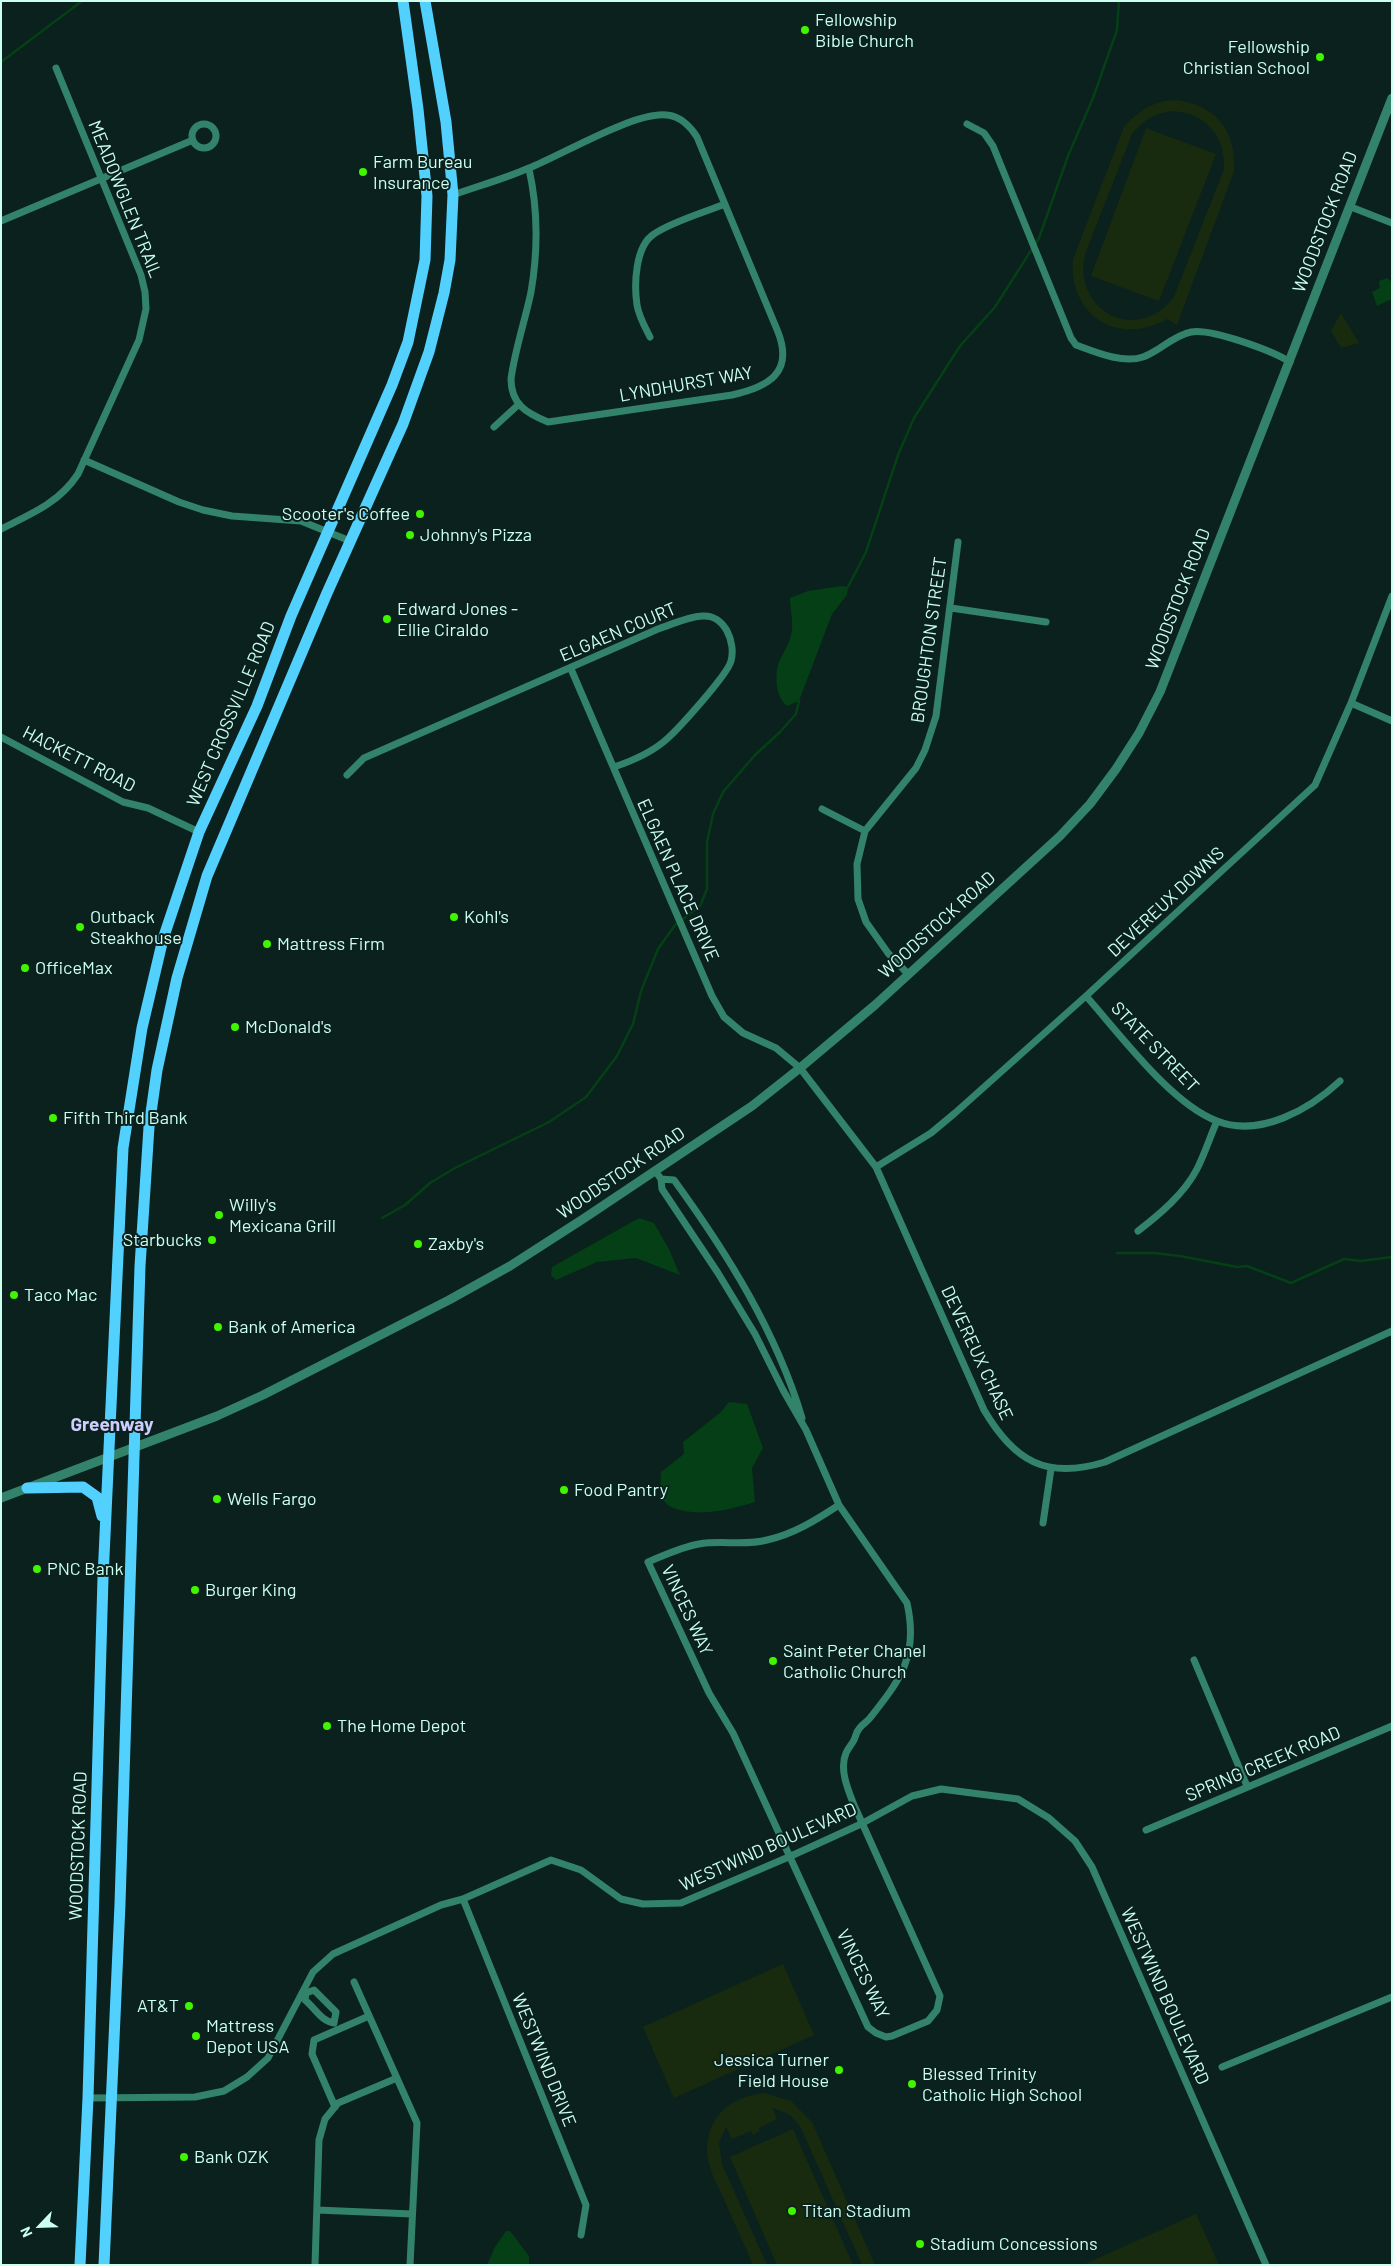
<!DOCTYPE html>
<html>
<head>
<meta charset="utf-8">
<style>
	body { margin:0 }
	#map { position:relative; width:1393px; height:2266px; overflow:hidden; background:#0b211d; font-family:Barlow,sans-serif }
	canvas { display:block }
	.frame { position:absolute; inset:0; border:2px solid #cbfff2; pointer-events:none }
	.north { position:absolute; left:15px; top:2201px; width:50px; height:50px; -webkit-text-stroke:4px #0b211d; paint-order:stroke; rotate:246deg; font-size:14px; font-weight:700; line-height:20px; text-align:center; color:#cbfff2 }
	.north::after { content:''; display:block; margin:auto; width:18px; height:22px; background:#cbfff2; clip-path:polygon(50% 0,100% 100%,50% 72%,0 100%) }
</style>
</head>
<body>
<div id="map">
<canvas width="1393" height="2266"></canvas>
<div class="frame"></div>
<div class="north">N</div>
</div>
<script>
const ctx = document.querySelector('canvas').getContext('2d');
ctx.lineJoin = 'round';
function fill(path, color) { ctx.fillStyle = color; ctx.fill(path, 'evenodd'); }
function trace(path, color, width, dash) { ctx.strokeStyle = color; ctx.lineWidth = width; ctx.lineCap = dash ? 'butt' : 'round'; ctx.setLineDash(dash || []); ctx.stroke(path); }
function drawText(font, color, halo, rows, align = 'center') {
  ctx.font = font + ' Barlow,sans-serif'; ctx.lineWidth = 4; ctx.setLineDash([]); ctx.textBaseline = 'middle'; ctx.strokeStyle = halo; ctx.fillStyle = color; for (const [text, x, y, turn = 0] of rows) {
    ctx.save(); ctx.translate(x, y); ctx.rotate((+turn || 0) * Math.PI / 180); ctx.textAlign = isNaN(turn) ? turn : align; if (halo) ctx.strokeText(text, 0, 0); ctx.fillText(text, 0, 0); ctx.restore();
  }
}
const green = new Path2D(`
	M1173 100C1214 103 1237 130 1234 171L1177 325 1167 319C1118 347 1068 315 1073 259L1124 127C1138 111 1152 102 1173 100ZM1173 111C1206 113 1226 137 1224 169L1174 297C1138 345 1072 312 1085 254L1132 134C1143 120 1155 113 1173 111Z
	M1146 128 1216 154 1159 301 1091 276Z
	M1341 313 1359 343 1341 348 1331 331Z
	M783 1964 814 2035 674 2098 643 2027Z
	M764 2093 791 2101 812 2122 875 2265H862L800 2126 790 2115 772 2107 777 2119 759 2128 760 2131 753 2135 751 2131 732 2139 726 2127 719 2143 722 2164 767 2265H753C743 2241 732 2218 722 2195 717 2184 710 2172 708 2159 702 2121 728 2097 764 2093Z
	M793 2129 853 2265H777L730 2157Z
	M1196 2214 1219 2265H1083Z`);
const water = new Path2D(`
	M1387 278 1392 282V299L1377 306 1372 292 1380 288 1379 281Z
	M841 586 848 587 847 595 832 614 799 701 787 706C776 698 774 675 779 662 784 651 790 643 792 630 793 618 790 609 790 598L808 591Z
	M639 1218 654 1223 669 1249 680 1275 636 1258 597 1262 556 1280 551 1275 552 1267Z
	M729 1402 747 1404 763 1448 752 1468 755 1502C729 1510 697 1518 671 1507 667 1505 663 1500 660 1496L661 1472 684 1454 683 1442 721 1412Z
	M506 2231H510L529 2256V2265H487L495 2247Z`);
const stream = new Path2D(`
	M1 62 82 1
	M848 587 866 552 898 455 914 418 960 346 995 307 1039 238 1068 156 1093 98 1117 30 1119 1
	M382 1218 405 1205 430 1183 455 1168 549 1122 586 1097 617 1056 633 1024 641 991 658 949 675 925 700 906 707 889V842L713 814 723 792 755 755 780 732 796 714 799 701
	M1117 1253H1154L1180 1256 1237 1267 1247 1266 1291 1283 1344 1259 1361 1261 1392 1257`);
const minor = new Path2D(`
	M967 124 984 133 993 146 1071 338 1076 345C1095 352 1123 364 1143 357 1149 355 1155 351 1160 348 1169 342 1180 334 1191 332 1211 328 1273 351 1290 362
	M192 136a12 12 0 1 1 24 0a12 12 0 1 1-24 0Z
	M453 195C478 186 504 179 529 168 562 155 635 111 667 115 680 116 691 127 697 137L778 332C794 373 768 387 732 395L548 422C526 413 511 404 511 379 515 349 525 321 531 292 538 251 538 209 529 169
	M1351 207 1392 223
	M1 221 193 140
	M650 337C645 327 639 317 637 305 634 285 635 246 654 234 671 222 705 212 725 204
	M494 427 518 405
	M84 460 179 502 203 510 232 516 301 521 350 541
	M1 529C31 514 59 503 78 474L139 340 146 309 145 292 141 275 56 68
	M951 608 1046 622
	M571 669 712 996 724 1017 743 1033 776 1048 800 1068 876 1167 984 1410C1014 1461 1046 1480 1105 1462L1392 1331
	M1351 703 1392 721
	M1 737 123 802 148 808 199 832
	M347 775 364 758 658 629C673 624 687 617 702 616 725 614 736 643 731 661 728 674 680 727 668 738 654 751 632 761 614 767
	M822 809 865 831
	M908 974 888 953 866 922 858 899 857 864 865 831 916 768 925 750 936 716 958 542
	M1086 996C1119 1033 1171 1104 1217 1121 1260 1138 1310 1109 1340 1081
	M876 1167 931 1133 955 1113 1086 996 1315 785 1351 703 1392 596
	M656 1172 661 1179 662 1189 718 1273 755 1334 783 1390 806 1430 839 1505 907 1603C919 1656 900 1680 870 1718 867 1722 861 1725 859 1729 856 1732 856 1736 854 1740 852 1744 848 1748 846 1753 839 1769 848 1790 854 1805L940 1996 937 2010 928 2021 892 2036 886 2037 876 2033 868 2027 733 1733 709 1693 648 1562C665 1555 681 1547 699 1544 721 1540 745 1546 767 1540 794 1534 816 1520 839 1505
	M661 1179 674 1180C727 1253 776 1331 802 1418
	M1138 1231C1160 1214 1184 1194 1197 1169 1205 1153 1210 1137 1217 1121
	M1043 1523 1051 1469
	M1194 1660 1247 1786
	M1146 1830 1392 1726
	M463 1899 586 2205 581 2235
	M354 1982 417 2123 410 2265
	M306 1993 314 1990 336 2012 334 2023
	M306 1993 305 2000C315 2008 321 2021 334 2023
	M1222 2067 1392 1997
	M88 2098 195 2097 224 2091 247 2077 268 2058 313 1972 333 1954 441 1905 463 1899 551 1860 581 1870 621 1899 643 1904 681 1903 791 1856 861 1824 912 1796 941 1789 1018 1799 1049 1818 1075 1841 1092 1867 1266 2265
	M335 2107 312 2054 314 2040 369 2016
	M317 2210 412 2214
	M315 2265 319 2140 325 2119 338 2103 397 2078`);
const tertiary = new Path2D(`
	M1 1498 217 1416 263 1395 449 1300 510 1266 583 1219 752 1106 800 1068 875 1005 1060 836 1090 804 1116 769 1139 733 1160 692 1392 98`);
const primary = new Path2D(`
	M27 1488 83 1487 97 1497 102 1516
	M80 2265 88 2098 103 1578 123 1148 142 1028 163 939 199 832 257 706 291 616 392 385 408 342 425 260 427 196 418 109 403 1
	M104 2265 120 1904 140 1266 149 1127 157 1070 177 978 207 876 327 593 403 424 429 352 444 293 450 260 453 195 446 122 425 1`);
const markers = [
	[805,30,5,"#3ff600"],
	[1320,57,5,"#3ff600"],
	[363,172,5,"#3ff600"],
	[420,514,5,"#3ff600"],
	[410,535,5,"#3ff600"],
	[387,619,5,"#3ff600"],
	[454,917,5,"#3ff600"],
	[80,927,5,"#3ff600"],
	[267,944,5,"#3ff600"],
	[25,968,5,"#3ff600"],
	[235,1027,5,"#3ff600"],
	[53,1118,5,"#3ff600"],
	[219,1215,5,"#3ff600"],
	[212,1240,5,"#3ff600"],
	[418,1244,5,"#3ff600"],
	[14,1295,5,"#3ff600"],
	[218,1327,5,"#3ff600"],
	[564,1490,5,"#3ff600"],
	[217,1499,5,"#3ff600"],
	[37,1569,5,"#3ff600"],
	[195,1590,5,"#3ff600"],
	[773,1661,5,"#3ff600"],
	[327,1726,5,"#3ff600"],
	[189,2006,5,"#3ff600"],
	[196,2036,5,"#3ff600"],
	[839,2070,5,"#3ff600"],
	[912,2084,5,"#3ff600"],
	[184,2157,5,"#3ff600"],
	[792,2211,5,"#3ff600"],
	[920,2244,5,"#3ff600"]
];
const poiNames = [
	["Fellowship",815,20],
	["Bible Church",815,41],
	["Fellowship",1310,47,"right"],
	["Christian School",1310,68,"right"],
	["Farm Bureau",373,162],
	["Insurance",373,183],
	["Scooter's Coffee",410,514,"right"],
	["Johnny's Pizza",420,535],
	["Edward Jones -",397,609],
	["Ellie Ciraldo",397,630],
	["Outback",90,917],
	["Steakhouse",90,938],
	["Kohl's",464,917],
	["Mattress Firm",277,944],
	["OfficeMax",35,968],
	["McDonald's",245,1027],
	["Fifth Third Bank",63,1118],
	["Willy's",229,1205],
	["Mexicana Grill",229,1226],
	["Starbucks",202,1240,"right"],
	["Zaxby's",428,1244],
	["Taco Mac",24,1295],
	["Bank of America",228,1327],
	["Food Pantry",574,1490],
	["Wells Fargo",227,1499],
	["PNC Bank",47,1569],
	["Burger King",205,1590],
	["Saint Peter Chanel",783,1651],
	["Catholic Church",783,1672],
	["The Home Depot",337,1726],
	["AT&T",179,2006,"right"],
	["Mattress",206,2026],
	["Depot USA",206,2047],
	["Jessica Turner",829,2060,"right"],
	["Field House",829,2081,"right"],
	["Blessed Trinity",922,2074],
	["Catholic High School",922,2095],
	["Bank OZK",194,2157],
	["Titan Stadium",802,2211],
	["Stadium Concessions",930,2244]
];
const streetNames = [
	["MEADOWGLEN TRAIL",125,199,68],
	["WOODSTOCK ROAD",1325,222,-69],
	["LYNDHURST WAY",686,384,-10],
	["WOODSTOCK ROAD",1178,599,-69],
	["ELGAEN COURT",618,632,-23],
	["BROUGHTON STREET",929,640,-82],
	["WEST CROSSVILLE ROAD",231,714,-67],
	["HACKETT ROAD",79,759,27],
	["ELGAEN PLACE DRIVE",678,880,66],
	["DEVEREUX DOWNS",1166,902,-43],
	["WOODSTOCK ROAD",937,925,-42],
	["STATE STREET",1155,1047,46],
	["WOODSTOCK ROAD",621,1173,-34],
	["DEVEREUX CHASE",977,1353,65],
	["VINCES WAY",687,1610,65],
	["SPRING CREEK ROAD",1263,1764,-23],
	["WOODSTOCK ROAD",78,1846,-88],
	["WESTWIND BOULEVARD",768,1847,-24],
	["VINCES WAY",863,1974,64],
	["WESTWIND BOULEVARD",1165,1996,66],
	["WESTWIND DRIVE",544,2060,68]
];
const neighbourhoodNames = [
	["Greenway",112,1425]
];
fill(green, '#192b0e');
fill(water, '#053f15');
trace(stream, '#053f15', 2.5);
trace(minor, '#328369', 7);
trace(tertiary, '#328369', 9);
trace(primary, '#52d1ff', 11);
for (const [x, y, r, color] of markers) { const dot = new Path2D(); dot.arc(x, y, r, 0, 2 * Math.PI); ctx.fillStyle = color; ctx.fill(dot); trace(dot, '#0b211d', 2); }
drawText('18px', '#cbfff2', '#0b211d', poiNames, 'left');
drawText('18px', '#cbfff2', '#0b211d', streetNames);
drawText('bold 19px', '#cdcdff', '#0b211d', neighbourhoodNames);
</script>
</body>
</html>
